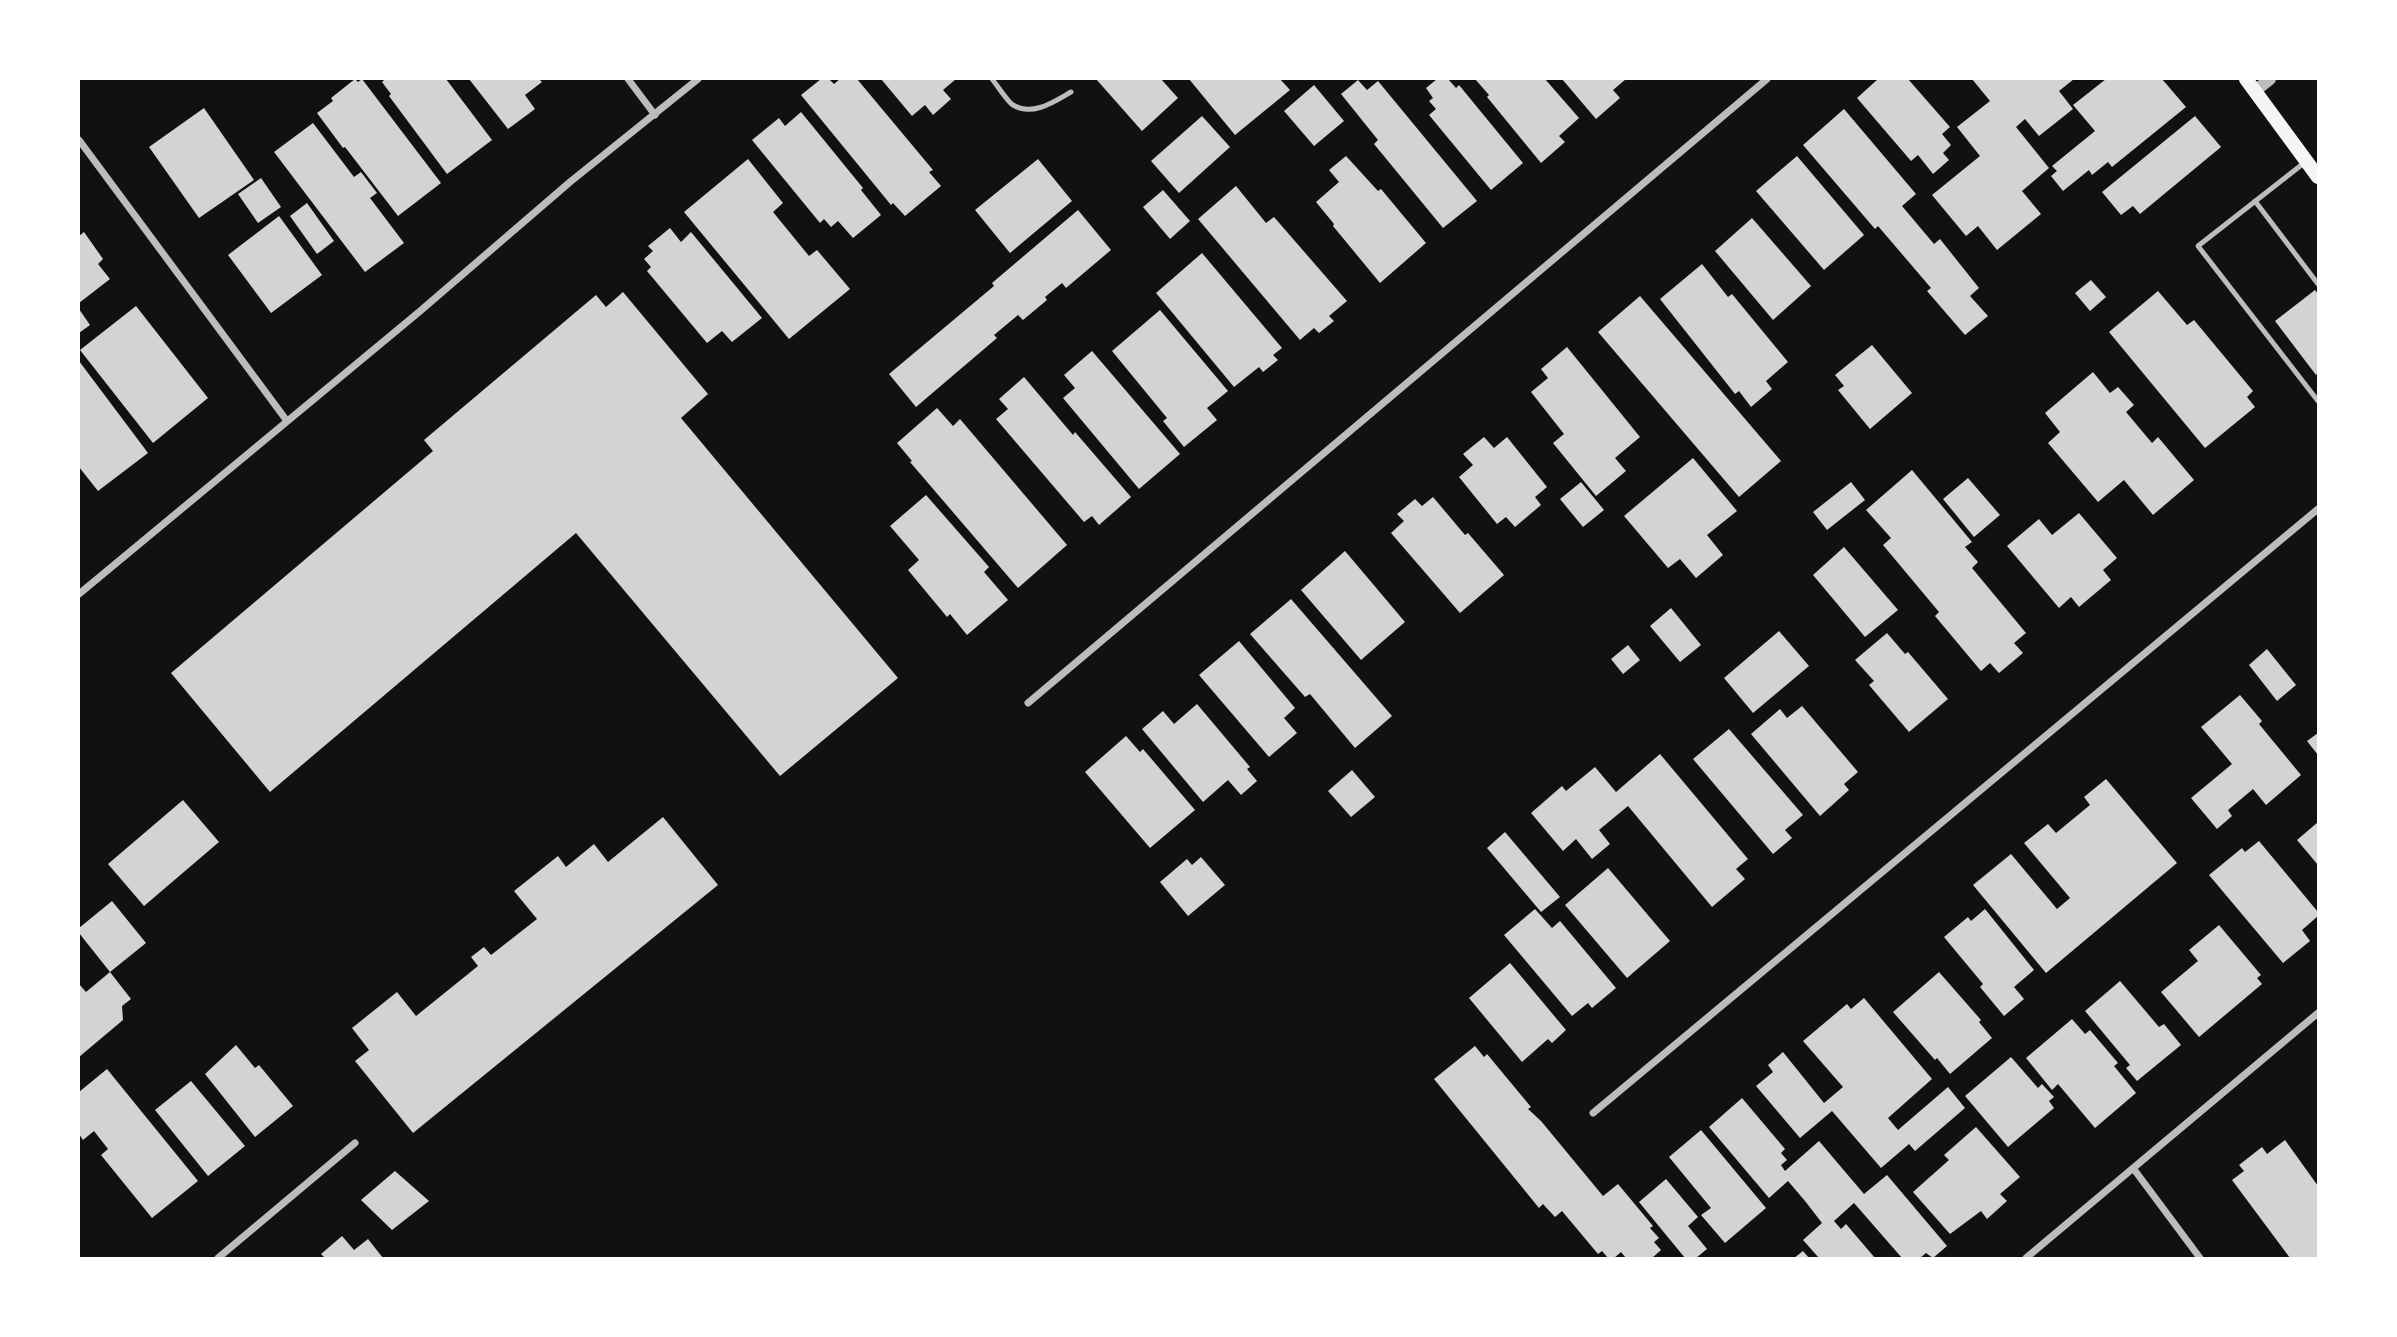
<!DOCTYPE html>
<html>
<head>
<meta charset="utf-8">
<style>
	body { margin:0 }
	#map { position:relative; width:2397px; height:1337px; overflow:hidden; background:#111; font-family:"Exo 2",sans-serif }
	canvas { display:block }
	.frame { position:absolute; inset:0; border:80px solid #fff; pointer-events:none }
</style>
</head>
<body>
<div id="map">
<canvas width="2397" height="1337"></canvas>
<div class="frame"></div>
</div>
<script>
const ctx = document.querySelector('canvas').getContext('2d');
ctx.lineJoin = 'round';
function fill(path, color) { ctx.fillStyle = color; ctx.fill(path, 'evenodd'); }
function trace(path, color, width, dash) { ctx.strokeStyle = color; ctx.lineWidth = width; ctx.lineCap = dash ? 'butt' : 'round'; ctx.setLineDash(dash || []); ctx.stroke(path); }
const building = new Path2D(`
	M355 79 358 82 362 79 441 183 398 216 345 147 343 148 317 113 333 101 331 98Z
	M385 79H446L492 140 447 174 389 96 391 94 382 82Z
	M469 79H539L542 82 525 95 535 109 508 129Z
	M821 79H829L834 84 840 79H857L933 170 929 172 941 186 905 216 893 203 891 205 801 95Z
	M881 79H956L943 90 951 99 933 115 925 105 912 116Z
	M1096 79H1161L1178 98 1142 131Z
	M1189 79H1280L1290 90 1235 135Z
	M1437 79H1448L1456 88 1459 85 1523 163 1491 190 1429 115 1436 109 1429 101 1433 98 1426 88Z
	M1475 79H1545L1579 118 1559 136 1565 142 1541 163 1487 97 1489 95Z
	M1562 79H1626L1613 90 1620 98 1596 119Z
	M1878 79H1908L1950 127 1942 134 1951 145 1943 153 1949 160 1933 174 1918 155 1911 161 1857 98Z
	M1972 79H2074L2059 91 2073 109 2039 136 2025 119 2016 127 2049 168 2022 191 2041 214 1997 250 1978 226 1966 236 1932 195 1980 156 1957 127 1990 101Z
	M2106 79H2162L2186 107 2112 167 2108 162 2092 175 2089 170 2063 191 2051 176 2057 171 2052 166 2095 131 2073 105Z
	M1358 80 1367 90 1378 81 1477 201 1443 228 1374 144 1378 140 1341 94Z
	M1314 85 1344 121 1314 146 1284 111Z
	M204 108 254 180 199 218 149 147Z
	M1844 109 1916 194 1902 206 1934 244 1940 239 1979 288 1970 296 1988 316 1965 335 1927 291 1931 288 1878 226 1875 229 1803 145Z
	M801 112 863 188 861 190 881 215 853 238 838 221 831 227 824 219 820 223 752 140 779 118 785 126Z
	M1202 116 1230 147 1179 193 1151 161Z
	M2195 116 2221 147 2140 214 2133 206 2121 215 2102 192Z
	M313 123 354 177 361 172 377 193 370 198 404 243 365 272 274 152Z
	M1346 156 1378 191 1381 189 1426 243 1380 283 1333 226 1334 224 1316 202 1339 182 1329 170Z
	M1797 156 1864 235 1824 270 1756 191Z
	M748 159 783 203 773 212 809 256 817 250 850 289 789 339 684 212Z
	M1038 159 1072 201 1010 253 975 210Z
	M261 178 281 207 258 223 238 194Z
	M1236 186 1266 223 1274 217 1347 301 1329 316 1334 321 1319 333 1314 328 1300 340 1198 219Z
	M1163 190 1190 221 1170 239 1143 207Z
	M307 203 334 241 317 254 290 216Z
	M1078 210 1111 250 1066 288 1062 283 1045 297 1047 300 1023 320 1018 315 994 335 997 338 916 407 889 374 994 286 992 283Z
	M279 216 322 275 271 313 228 255Z
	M1752 218 1811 286 1773 320 1715 251Z
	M670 228 681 242 691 232 762 318 732 342 722 331 707 343 647 271 651 267 644 259 653 251 648 246Z
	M84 232 103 259 98 264 110 279 79 303V236Z
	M1202 253 1282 348 1273 355 1278 360 1263 372 1259 367 1234 387 1156 293Z
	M1702 264 1728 297 1732 294 1788 362 1766 381 1772 389 1751 407 1739 391 1735 394 1660 299Z
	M2091 280 2106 297 2090 311 2075 293Z
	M2315 290 2318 294V373L2316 375 2275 321Z
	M2158 291 2187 325 2194 320 2253 391 2247 397 2255 407 2205 448 2109 332Z
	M623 292 708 394 681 418 898 678 780 776 576 533 270 792 171 673 433 451 424 440 596 295 606 307Z
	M1640 296 1781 461 1739 497 1598 332Z
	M136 306 208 398 153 443 80 350Z
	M79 309 90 325 79 333Z
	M1160 310 1228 391 1207 408 1217 420 1184 447 1163 421 1167 418 1112 351Z
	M1872 345 1912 393 1870 429 1838 390 1844 386 1835 375Z
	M1567 347 1640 437 1615 458 1626 471 1596 496 1553 443 1564 434 1531 392 1548 378 1541 369Z
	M1092 351 1180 454 1139 489 1063 398 1075 388 1064 375Z
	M79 361 148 453 98 491 79 467Z
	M2093 372 2110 393 2118 387 2134 405 2126 412 2152 443 2158 437 2194 480 2153 515 2124 480 2098 502 2048 443 2060 432 2045 413Z
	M1024 377 1073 435 1075 432 1131 497 1099 525 1092 516 1084 522 996 419 1008 409 999 399Z
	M937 408 953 426 960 419 1067 545 1018 588 910 462 912 461 897 443Z
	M1484 437 1494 448 1507 437 1547 487 1535 497 1541 505 1515 527 1506 517 1497 524 1459 477 1473 465 1463 454Z
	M1693 458 1737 511 1707 535 1723 555 1696 578 1680 559 1668 568 1624 516Z
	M1912 470 1972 542 1965 547 1978 562 1972 568 2026 633 2014 643 2023 653 1999 673 1990 663 1981 671 1935 616 1939 612 1883 545 1891 538 1866 510Z
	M1968 478 2000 515 1974 537 1943 499Z
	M1581 482 1604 510 1583 527 1560 499Z
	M1851 482 1865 500 1827 530 1813 512Z
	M926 495 989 567 984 572 1008 600 967 635 950 614 947 617 908 570 919 560 890 526Z
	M1433 497 1465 535 1468 533 1504 575 1460 613 1391 533 1404 521 1397 514 1415 499 1422 506Z
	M2079 513 2117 558 2103 570 2111 580 2079 607 2071 597 2059 608 2007 546 2039 519 2052 535Z
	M1844 547 1898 610 1865 637 1813 575Z
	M1345 551 1405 622 1361 660 1301 590Z
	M1291 599 1392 716 1355 748 1310 694 1305 697 1250 634Z
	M1671 608 1701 645 1680 662 1650 626Z
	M1779 631 1809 666 1753 713 1724 678Z
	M1887 633 1905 654 1908 652 1948 699 1909 732 1869 685 1874 681 1855 660Z
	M1239 641 1295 708 1284 718 1297 733 1269 757 1199 675Z
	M1628 645 1640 660 1623 674 1611 659Z
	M2267 649 2296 685 2277 701 2249 665Z
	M2240 695 2262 721 2259 724 2301 775 2266 805 2253 789 2228 810 2232 816 2217 829 2191 798 2232 764 2201 727Z
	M1197 704 1250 767 1247 769 1257 781 1241 795 1228 780 1203 802 1142 729 1163 711 1174 724Z
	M1802 706 1858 772 1844 784 1849 790 1820 816 1751 734 1780 709 1787 718Z
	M1729 729 1803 815 1785 830 1792 838 1773 854 1693 759Z
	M2318 733V755L2307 741Z
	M1126 736 1140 752 1143 749 1195 810 1150 848 1085 772Z
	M1660 754 1748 859 1736 869 1745 879 1712 907 1628 806 1599 830 1610 844 1592 859 1576 839 1563 851 1531 813 1562 786 1566 791 1595 767 1616 792Z
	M1352 770 1375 797 1351 817 1328 791Z
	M2106 779 2177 863 2046 973 1973 885 2011 854 2057 909 2070 898 2024 843 2048 824 2056 833 2090 805 2084 797Z
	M183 800 219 842 144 906 108 864Z
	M663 817 718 885 413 1133 355 1061 369 1050 352 1028 397 992 416 1016 478 966 471 957 484 947 491 955 537 919 514 891 558 856 566 867 594 844 608 862Z
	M2318 822V865L2297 840Z
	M1505 832 1560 897 1541 912 1487 848Z
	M2259 841 2318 912V916L2302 930 2310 941 2283 963 2209 875 2242 848 2245 852Z
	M1201 857 1225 885 1188 916 1160 882 1187 859 1192 865Z
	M1608 868 1670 941 1627 978 1565 905Z
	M112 901 146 943 110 972 79 933V928Z
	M1535 909 1552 928 1560 921 1616 988 1592 1008 1588 1003 1572 1016 1504 935Z
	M1985 909 2034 970 2014 987 2024 999 2004 1016 1980 987 1983 984 1944 937 1968 917 1971 921Z
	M2219 925 2261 975 2257 978 2262 984 2199 1037 2161 992 2198 961 2189 950Z
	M1510 963 1566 1030 1552 1043 1548 1039 1522 1062 1469 998Z
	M110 972 131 999 122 1006 123 1020 79 1057V984L86 992Z
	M1939 972 1981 1020 1979 1022 1992 1038 1950 1074 1937 1058 1935 1060 1893 1012Z
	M2120 981 2159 1027 2164 1024 2181 1045 2137 1081 2126 1068 2130 1065 2085 1011Z
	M1864 998 1932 1079 1888 1118 1898 1130 1948 1087 1965 1108 1915 1151 1909 1144 1881 1168 1832 1111 1800 1138 1756 1086 1773 1072 1768 1065 1783 1052 1824 1103 1843 1087 1803 1041 1847 1004 1851 1009Z
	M2072 1019 2085 1034 2090 1030 2118 1063 2114 1066 2136 1093 2095 1128 2058 1084 2052 1090 2026 1058Z
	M236 1045 255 1068 259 1065 293 1106 255 1137 205 1074Z
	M1475 1046 1484 1057 1487 1054 1531 1107 1528 1109 1541 1121 1603 1196 1618 1184 1653 1226 1650 1228 1659 1238 1654 1242 1661 1250 1652 1258H1626L1621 1252 1614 1258H1608L1602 1251 1598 1254 1562 1211 1555 1217 1543 1204 1539 1208 1434 1079Z
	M2011 1057 2038 1088 2042 1084 2054 1097 2049 1101 2054 1108 2008 1147 1965 1096Z
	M107 1069 198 1181 152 1218 101 1155 108 1149 94 1131 83 1140 79 1134V1092Z
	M191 1081 245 1146 208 1176 155 1110Z
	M1742 1098 1785 1149 1781 1153 1787 1160 1781 1165 1785 1171 1819 1141 1864 1194 1887 1175 1947 1246 1933 1258 1926 1253 1920 1258H1902L1854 1203 1834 1221 1841 1229 1846 1224 1875 1258H1819L1803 1240 1822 1223 1805 1201 1788 1181 1769 1198 1709 1127Z
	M1976 1127 2020 1177 2000 1194 2007 1201 1987 1219 1981 1211 1950 1234 1913 1192 1949 1160 1944 1155Z
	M1701 1130 1766 1208 1725 1243 1701 1215 1711 1208 1669 1157Z
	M2285 1140 2318 1186V1258H2290L2232 1180 2244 1171 2239 1165 2262 1147 2267 1154Z
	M395 1171 429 1201 392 1230 361 1200Z
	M1666 1179 1698 1217 1688 1226 1707 1249 1696 1258H1685L1639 1202Z
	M342 1236 354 1250 368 1239 383 1258H325L321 1254Z
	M1803 1251 1809 1258H1794Z`);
const service = new Path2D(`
	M992 79C997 85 1008 102 1013 105 1033 117 1055 101 1071 92
	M2304 163 2198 246 2318 401
	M2255 201 2318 284`);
const minor = new Path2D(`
	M628 79 655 115
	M79 140 287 421
	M79 594 419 312 570 182 698 79
	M1028 703 1767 79
	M1593 1113 2318 509
	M2133 1168 2200 1258
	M218 1258 355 1143
	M2026 1258 2318 1013`);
const tertiary = new Path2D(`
	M2255 91 2270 79`);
const secondary = new Path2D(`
	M2246 79 2318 177`);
fill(building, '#d3d3d3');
trace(service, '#bcbcbc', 5);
trace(minor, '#bcbcbc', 7);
trace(tertiary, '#bcbcbc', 12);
trace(secondary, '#f5f5f5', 14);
</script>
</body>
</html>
